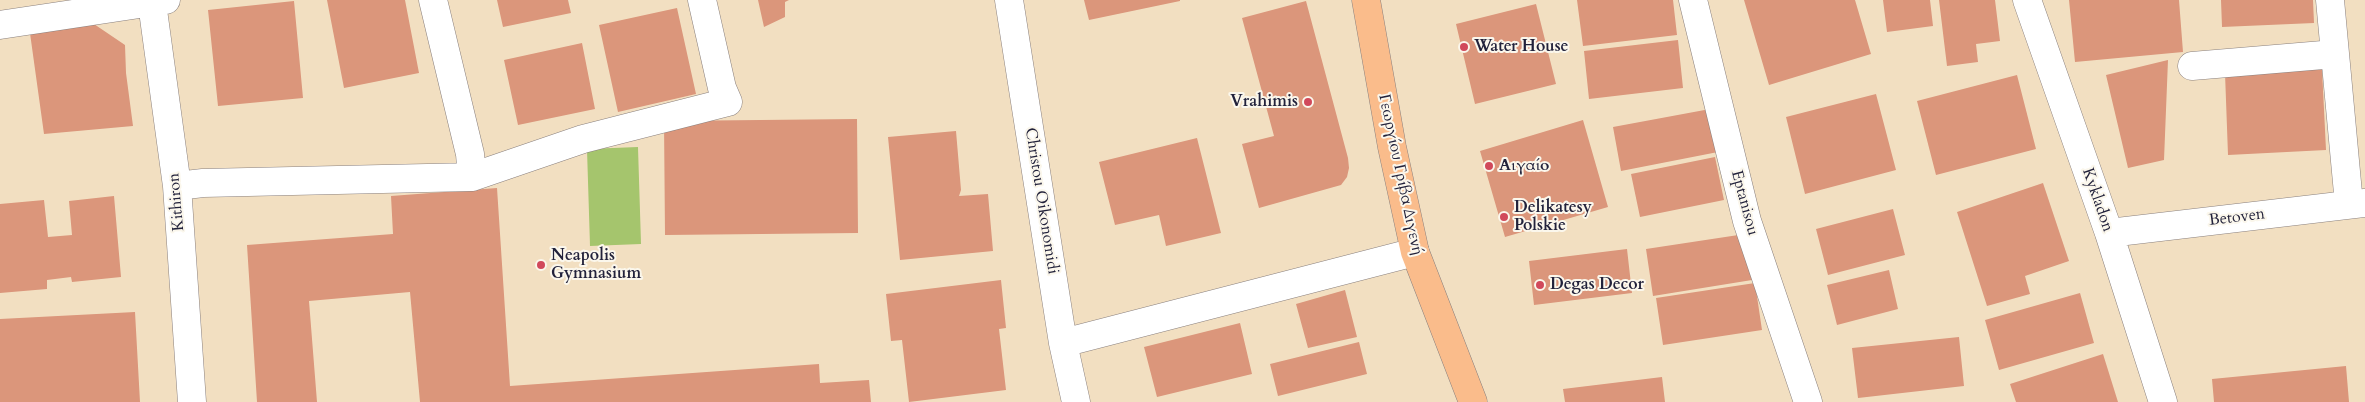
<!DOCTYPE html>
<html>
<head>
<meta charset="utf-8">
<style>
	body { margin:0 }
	canvas { display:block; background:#f2dfc1 }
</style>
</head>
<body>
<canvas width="2365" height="402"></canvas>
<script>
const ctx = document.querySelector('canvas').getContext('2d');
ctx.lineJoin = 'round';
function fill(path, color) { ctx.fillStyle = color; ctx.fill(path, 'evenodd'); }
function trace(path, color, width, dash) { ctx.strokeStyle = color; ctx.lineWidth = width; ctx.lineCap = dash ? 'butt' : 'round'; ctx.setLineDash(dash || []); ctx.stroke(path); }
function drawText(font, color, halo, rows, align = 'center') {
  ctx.font = font + ' Cardo,serif'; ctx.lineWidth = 4; ctx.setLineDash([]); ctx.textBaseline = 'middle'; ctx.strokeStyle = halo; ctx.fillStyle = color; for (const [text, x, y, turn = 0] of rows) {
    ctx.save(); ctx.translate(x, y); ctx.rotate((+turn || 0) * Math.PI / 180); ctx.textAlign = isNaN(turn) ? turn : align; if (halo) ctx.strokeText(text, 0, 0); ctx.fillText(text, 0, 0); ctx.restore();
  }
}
const green = new Path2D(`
	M638 147 641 244 590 246 587 149Z`);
const building = new Path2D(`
	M327 0H405L419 73 344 88Z
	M497 0H568L571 13 503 27Z
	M758 0H789L785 2V17L764 27Z
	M1084 0H1180V1L1089 20Z
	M1577 0H1673L1677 35 1583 46Z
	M1744 0H1855L1871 54 1769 85Z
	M1883 0H1930L1933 26 1887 32Z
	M1939 0H1995L2000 41 1976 44 1978 62 1947 66Z
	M2069 0H2179L2183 52 2075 62Z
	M2221 0H2313L2314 23 2222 27Z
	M294 1 303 98 218 106 208 10Z
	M1306 1 1348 158 1349 168 1347 177 1341 185 1259 208 1242 144 1274 136 1242 18Z
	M1536 4 1556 84 1475 104 1456 24Z
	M677 8 696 94 618 112 599 25Z
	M91 22 125 45 126 73 133 126 44 134 29 26Z
	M1678 40 1683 88 1589 99 1584 51Z
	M582 43 595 109 518 125 504 60Z
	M2168 60 2164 160 2128 168 2106 75Z
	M2322 69 2326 150 2228 155 2225 73Z
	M2017 75 2036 149 1936 175 1917 101Z
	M1876 94 1896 170 1805 194 1786 117Z
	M1710 109 1718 152 1621 171 1613 127Z
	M857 119 858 233 665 235 664 121Z
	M1583 120 1608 207 1505 237 1480 151Z
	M956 131 961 190 959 196 988 194 993 251 900 260 888 137Z
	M1197 138 1221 233 1166 246 1159 215 1115 225 1099 162Z
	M1715 157 1724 200 1640 217 1631 174Z
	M2043 183 2069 261 2025 276 2030 294 1987 306 1957 212Z
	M497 188 510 386 819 364 820 383 869 380 871 402H420L410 292 309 301 317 402H257L247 245 393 234 391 196Z
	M114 196 121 277 72 282 71 277 47 280V289L0 293V204L44 200 48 237 72 235 69 201Z
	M1893 209 1905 255 1828 275 1816 229Z
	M1745 234 1752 280 1653 296 1646 249Z
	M1627 249 1632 293 1534 305 1529 261Z
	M1889 270 1898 309 1837 325 1827 285Z
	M1001 280 1006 328 999 329 1006 390 909 402 902 340 891 341 886 294Z
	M1755 283 1762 330 1663 345 1656 298Z
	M1345 290 1357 337 1308 348 1296 304Z
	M2080 293 2094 343 1999 370 1985 320Z
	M135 312 140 402H0V319Z
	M1240 323 1252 374 1157 397 1144 347Z
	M1959 337 1964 386 1858 398 1852 348Z
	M1359 342 1367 374 1278 396 1270 364Z
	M2103 354 2118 402H2016L2010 384Z
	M2346 366 2349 402H2214L2212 379Z
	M1662 377 1665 402H1565L1563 389Z`);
const minor = new Path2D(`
	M433 0 470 154 472 177
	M1009 0 1063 343 1076 402
	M1693 0 1747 221 1808 402
	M2027 0 2109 233 2163 402
	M2330 0 2349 204
	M152 3 177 186 192 402
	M0 25 166 0
	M2192 66 2335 54
	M177 186 203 183 472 177 583 139 728 102 722 88 702 0
	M2109 233 2365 203
	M1063 343 1415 252`);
const major = new Path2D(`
	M1366 0 1392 147 1415 252 1473 402`);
const markers = [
	[1464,47,5,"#d1495b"],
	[1308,102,5,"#d1495b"],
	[1489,166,5,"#d1495b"],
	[1504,217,5,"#d1495b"],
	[541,265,5,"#d1495b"],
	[1540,285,5,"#d1495b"]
];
const poiNames = [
	["Water House",1474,47],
	["Vrahimis",1298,102,"right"],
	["Αιγαίο",1499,166],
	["Delikatesy",1514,208],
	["Polskie",1514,226],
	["Neapolis",551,256],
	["Gymnasium",551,274],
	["Degas Decor",1550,285]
];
const streetNames = [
	["Γεωργίου Γρίβα Διγενή",1400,175,78],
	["Kykladon",2097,200,71],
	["Christou Oikonomidi",1041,201,81],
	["Kithiron",177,202,-95],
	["Eptanisou",1744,203,75],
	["Betoven",2237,218,-7]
];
fill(green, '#a5c56d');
fill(building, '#db967b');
trace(minor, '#8a807e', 29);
trace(major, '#8a807e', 29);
trace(minor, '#fff', 28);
trace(major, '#fabc8b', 28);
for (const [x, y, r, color] of markers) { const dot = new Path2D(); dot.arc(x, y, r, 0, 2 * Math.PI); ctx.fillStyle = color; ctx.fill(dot); trace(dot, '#fbf7ec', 2); }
drawText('bold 16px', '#22223b', '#fbf7ec', poiNames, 'left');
drawText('16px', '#22223b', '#fbf7ec', streetNames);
</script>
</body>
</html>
